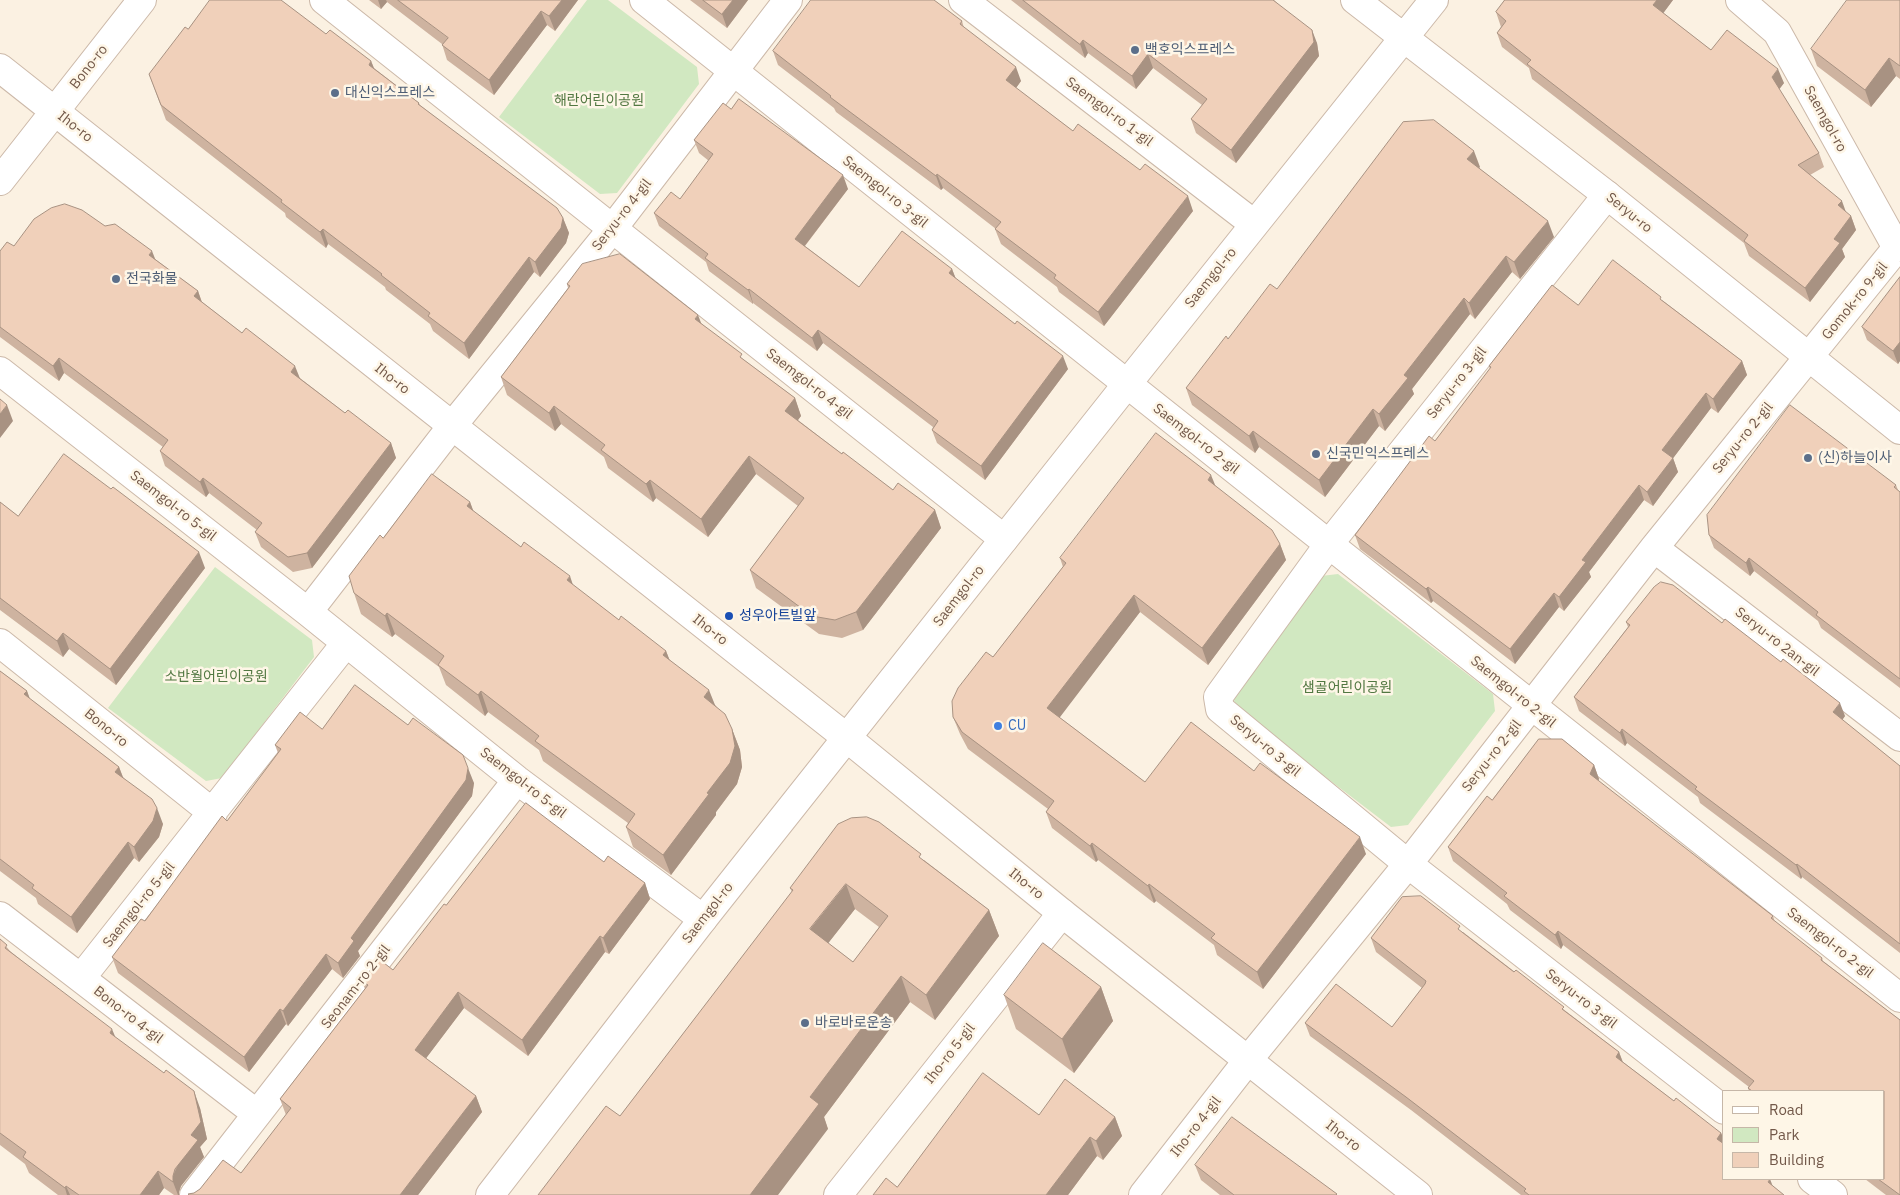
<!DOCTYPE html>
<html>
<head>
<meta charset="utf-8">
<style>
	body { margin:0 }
	#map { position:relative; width:1900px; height:1195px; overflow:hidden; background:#fbf1e2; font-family:"IBM Plex Sans",sans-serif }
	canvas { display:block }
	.legend { position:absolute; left:1722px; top:1090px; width:162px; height:90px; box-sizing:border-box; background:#fef6e7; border:1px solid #c6b7a8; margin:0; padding:6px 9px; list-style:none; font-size:15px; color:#725849 }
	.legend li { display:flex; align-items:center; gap:10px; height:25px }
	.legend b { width:25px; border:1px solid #c6b7a8 }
</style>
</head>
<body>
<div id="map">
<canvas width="1900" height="1195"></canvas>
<ul class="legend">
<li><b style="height:6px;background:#fff"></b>Road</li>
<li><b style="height:14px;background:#d1e8c1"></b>Park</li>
<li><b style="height:14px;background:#f0d0ba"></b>Building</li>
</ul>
</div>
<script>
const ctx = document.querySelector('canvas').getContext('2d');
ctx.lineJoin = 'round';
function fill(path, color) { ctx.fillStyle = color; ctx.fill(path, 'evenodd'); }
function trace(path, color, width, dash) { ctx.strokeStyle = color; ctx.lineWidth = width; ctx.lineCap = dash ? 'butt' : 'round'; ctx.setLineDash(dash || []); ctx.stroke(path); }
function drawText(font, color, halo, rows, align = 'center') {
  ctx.font = font + ' "IBM Plex Sans","Noto Sans KR",sans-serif'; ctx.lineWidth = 5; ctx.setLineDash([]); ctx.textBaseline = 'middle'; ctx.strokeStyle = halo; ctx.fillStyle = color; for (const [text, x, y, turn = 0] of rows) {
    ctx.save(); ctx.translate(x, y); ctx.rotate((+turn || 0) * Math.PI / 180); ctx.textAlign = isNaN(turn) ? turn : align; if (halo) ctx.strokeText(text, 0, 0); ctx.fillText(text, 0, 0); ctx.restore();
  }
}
const green = new Path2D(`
	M587 0H608L697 67 699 84 617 193 600 194 499 117Z
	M215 567 312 640 314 657 222 778 206 781 108 708Z
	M1338 574 1493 694 1495 711 1408 825 1391 827 1235 708 1233 691 1321 576Z`);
const minor = new Path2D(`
	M324 0 1004 539
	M644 0 1900 998
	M963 0 1254 224
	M1740 0 1777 32 1897 248
	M1607 195 1329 544 1218 697 1220 709 1408 864 1724 1110
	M0 371 308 612 517 780 703 919
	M1654 548 1900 737
	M308 612 452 426 613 228 788 0
	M0 643 213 813
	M0 916 257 1114
	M81 978 346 643
	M1812 1179 1833 1195
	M194 1195 517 780
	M838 1195 1062 913
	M1143 1195 1248 1060 1408 864 1654 548 1900 244`);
const tertiary = new Path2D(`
	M1355 0 1607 195 1900 430
	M0 68 847 738 1062 913 1418 1195
	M0 181 142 0
	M490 1195 703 919 1127 384 1434 0`);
const wall = new Path2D(`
	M369 0H578L555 31 547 25 494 95 447 60 442 44 387 2 381 9Z
	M690 0H748L727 28Z
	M1011 0H1274L1317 43 1319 56 1236 163 1196 133 1191 119 1202 105 1153 68 1136 89 1088 53 1085 58Z
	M1504 0H1673L1663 13 1711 50 1784 83 1779 89 1819 153 1824 167 1810 175 1845 212 1851 216 1856 230 1842 249 1845 257 1810 302 1749 256 1744 243 1532 79 1529 68 1502 47 1497 33 1501 27 1496 12 1504 1Z
	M1900 0V79L1896 76 1871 107 1817 66 1811 49Z
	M962 21 964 28 1021 81 1016 88 1073 131 1193 211 1104 326 1059 292 1057 287 1001 244 995 229H996L943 188 941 190 836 112 834 108 778 65 773 51Z
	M188 29 326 34 371 61 374 68 419 103 420 105 563 218 569 233 566 243 540 277 534 272 469 359 433 331 430 324 386 290 385 287 328 244 326 248 286 217 285 213 166 120 149 74Z
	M731 109 848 189 805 246 859 287 952 269 956 279 1068 369 985 480 937 443 932 430 933 427 823 343 817 351 753 303V304L709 271 706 262 659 226 654 213 680 199 709 161 699 153 694 140Z
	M1480 167 1479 168 1554 237 1520 279 1512 272 1475 319 1470 314 1412 389 1414 394 1385 431 1379 426 1325 497 1259 447 1255 453 1192 405 1186 388 1228 339 1277 289Z
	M105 226 155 259 198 291 202 302 345 413 391 443 396 458 312 568 293 572 261 547 255 532 257 530 209 493 206 497 165 466 160 451 163 447 64 373 59 381 0 337V251L14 246Z
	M1900 277V361L1898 364 1867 340 1862 327Z
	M567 284 702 324 744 360 795 398 801 416 798 420 842 454 893 490 935 510 941 528 863 630 842 638 819 634 756 588 750 570 798 506 756 474 708 537 656 498 653 502 608 468 604 457 561 424 555 431 507 395 501 377 568 288Z
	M1662 300 1742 361 1747 375 1718 413 1711 408 1673 458 1678 472 1653 506 1644 500 1589 572 1591 577 1564 611 1559 607 1515 664 1433 601 1431 603 1360 549 1355 535 1435 441 1490 369 1489 366 1578 305Z
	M1896 485 1898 490 1900 492V688L1821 628 1818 621 1754 571 1750 576 1714 548 1709 535Z
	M1215 486 1280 544 1286 560 1208 665 1140 612 1059 717 1145 782 1254 771 1366 854 1263 989 1217 955 1214 945 1156 901 1154 903 1098 860 1096 862 1052 828 1046 812 1048 809 968 749 960 734 953 717 993 657 1063 567 1060 558Z
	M0 502 18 516 205 568 116 685 69 649 63 657 0 610Z
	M470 502 473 511 521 547 619 620 666 651 669 659 716 706 732 729 740 750 742 767 737 784 716 812V815L671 875 633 847 626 827 628 823 543 761 539 750 488 712 485 716 446 685 439 667 395 634 392 637 361 614 354 593 383 538Z
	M1626 622 1845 716 1842 720 1900 766V953L1802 877 1801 879 1700 803 1698 797 1627 743 1625 746 1579 711 1574 697 1628 627Z
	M0 671 27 691 29 698 119 767 123 777 163 824 159 837 139 862 134 858 77 933 38 904 36 898 0 871Z
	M322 729 474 783 472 796 358 951 360 956 343 978 332 969 288 1026 286 1024 249 1072 118 973 112 957 145 921 227 821 278 753 275 745Z
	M1539 739H1562L1594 765 1599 779 1598 781 1773 916 1775 922 1822 958 1823 961 1900 1020V1195H1886L1865 1179H1884V1091H1749L1748 1088 1749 1087 1563 945 1561 949 1510 910 1507 904 1453 861 1448 847 1487 796 1492 800Z
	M924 860 989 910 999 936 935 1020 910 1002 824 1117 828 1129 620 1116 792 892 790 888ZM855 909 879 927 853 962 828 943Z
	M604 862 645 883 650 899 609 954 605 952 528 1056 464 1008 426 1058 476 1096 482 1112 418 1195H189L188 1194 194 1193 241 1173 286 1115 280 1099 365 989 362 981 393 970 446 905Z
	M1463 932 1619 1052 1623 1062 1674 1101 1721 1133 1724 1139V1179L1773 1186 1784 1195H1521L1411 1110 1310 1036 1305 1023 1392 1027 1422 988 1376 952 1371 938Z
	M0 939 10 951 115 1037 200 1108 207 1139 200 1147 204 1157 181 1186 179 1192V1195H174L164 1188 159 1195H58L29 1173 25 1164 0 1145Z
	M1101 987 1113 1021 1074 1073 1016 1029 1004 995Z
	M1039 1115 1115 1117 1122 1136 1103 1160 1097 1156 1068 1195H873L897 1187Z
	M1195 1165 1337 1194V1195H1220L1201 1180Z`);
const shadedWall = new Path2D(`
	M378 0H386L387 2 381 9Z
	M562 0H578L555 31 549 16Z
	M733 0H748L727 28 722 14Z
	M1657 0H1673L1659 19 1653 5Z
	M541 11 547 25 494 95 489 80Z
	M1312 30 1317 43 1319 56 1236 163 1231 150Z
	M1083 40 1088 53 1085 58 1080 44Z
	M1148 54 1153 68 1136 89 1132 76Z
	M1889 58 1896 76 1871 107 1865 90Z
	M371 61 377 76 369 65Z
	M1016 67 1021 81 1011 95 1006 80Z
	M1778 69 1784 83 1778 91 1772 77Z
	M1474 151 1480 167 1473 175 1467 159Z
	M937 174 943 188 941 190 936 176Z
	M843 175 848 189 800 252 795 239Z
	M1188 196 1193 211 1104 326 1098 312Z
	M1842 201 1847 215 1838 205Z
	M1851 216 1856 230 1842 249 1845 257 1810 302 1805 288 1834 239Z
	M563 218 569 233 566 243 540 277 535 262Z
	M1548 221 1554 237 1520 279 1514 262Z
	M323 229 328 244 326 248 320 232Z
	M152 251 158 266 149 255Z
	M1506 256 1512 272 1475 319 1469 303Z
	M529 257 534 272 469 359 464 343Z
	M952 269 957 282 949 273Z
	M749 289 753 303V304L748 290Z
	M198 291 203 306 194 296Z
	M1464 298 1470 314 1412 389 1414 394 1385 431 1379 414 1404 375Z
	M698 315 705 333 695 319Z
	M818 330 823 343 817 351 812 338Z
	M1900 342V361L1898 364 1893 351Z
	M1063 356 1068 369 985 480 981 466Z
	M59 358 64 373 59 381 53 366Z
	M1742 361 1747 375 1718 413 1713 399Z
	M295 366 301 381 291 372Z
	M1706 393 1711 408 1668 465 1662 450Z
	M795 398 801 416 791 429 785 411Z
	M7 405 13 421 0 438V414Z
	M554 406 561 424 555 431 549 413Z
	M1373 409 1379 426 1325 497 1319 480Z
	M1253 431 1259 447 1255 453 1249 436Z
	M391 443 396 458 312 568 307 553Z
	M749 456 756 474 708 537 701 519Z
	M1673 458 1678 472 1653 506 1647 492Z
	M1211 475 1218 492 1208 480Z
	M203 478 209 493 206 497 200 482Z
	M650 480 656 498 653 502 646 484Z
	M1639 485 1644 500 1589 572 1591 577 1564 611 1559 597 1582 560Z
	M470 502 478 523 467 506Z
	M935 510 941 528 863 630 856 612Z
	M1280 544 1286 560 1208 665 1202 648Z
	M199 552 205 568 116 685 110 669Z
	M1749 558 1754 571 1750 576 1746 563Z
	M570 576 577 597 567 580Z
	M1428 587 1433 601 1431 603 1426 589Z
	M1554 593 1559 607 1515 664 1510 649Z
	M1134 595 1140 612 1054 725 1047 708Z
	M387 613 395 634 392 637 385 616Z
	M63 633 69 649 63 657 57 641Z
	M666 651 674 671 663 655Z
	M709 690 717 710 704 697Z
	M27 691 33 707 24 694Z
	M481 691 488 712 485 716 478 695Z
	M1840 703 1845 716 1838 726 1833 712Z
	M732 729 740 750 742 767 737 784 716 812V815L671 875 663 855 707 793Z
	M1622 729 1627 743 1625 746 1620 733Z
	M1594 765 1599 779 1595 788 1590 774Z
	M119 767 125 783 115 772Z
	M468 768 474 783 472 796 358 951 360 956 343 978 338 963 351 938Z
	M157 808 163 824 159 837 139 862 134 847Z
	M1360 837 1366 854 1263 989 1257 972Z
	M128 842 134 858 77 933 71 917Z
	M1092 843 1098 860 1096 862 1090 846Z
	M1797 864 1802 877 1801 879 1796 865Z
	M645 883 650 899 609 954 603 938Z
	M846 884 855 909 819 955 810 929Z
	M1149 884 1156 901 1154 903 1148 886Z
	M989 910 999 936 935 1020 926 995Z
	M1558 931 1563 945 1561 949 1555 935Z
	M600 936 605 952 528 1056 522 1040Z
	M326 954 332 969 288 1026 283 1011Z
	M901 976 910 1002 824 1117 828 1129 778 1195H750L810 1097Z
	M1101 987 1113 1021 1074 1073 1062 1039Z
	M458 992 464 1008 421 1065 415 1050Z
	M280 1009 286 1024 249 1072 244 1057Z
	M112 1029 119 1046 110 1033Z
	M1619 1052 1624 1066 1616 1057Z
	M194 1091 200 1108 207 1139 200 1147 204 1157 181 1186 179 1192V1195H178L173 1182V1176L191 1135Z
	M476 1096 482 1112 418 1195H400Z
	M1115 1117 1122 1136 1103 1160 1096 1141Z
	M1721 1133 1724 1139V1149L1717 1139Z
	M1090 1137 1097 1156 1068 1195H1046Z
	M158 1171 164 1188 159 1195H140Z
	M1770 1179 1775 1192 1768 1182Z
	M66 1186 70 1195H67L65 1188Z`);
const building = new Path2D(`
	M210 0H281L326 34 330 30 371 61 369 65 419 103 418 104 557 208 563 218 561 228 535 262 529 257 464 343 428 316 430 313 381 275 382 274 323 229 320 232 281 202 282 200 161 105 149 74 185 27 188 29Z
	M398 0H562L549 16 541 11 489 80 442 45 448 38Z
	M703 0H733L722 14Z
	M811 0H934L962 21 960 24 1016 67 1006 80 1073 131 1078 124 1140 170 1145 164 1188 196 1098 312 1054 278 1056 275 995 229 1001 222 937 174 936 176 830 97 831 96 773 51Z
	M1023 0H1273L1312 30 1314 42 1231 150 1191 119 1207 99 1148 54 1132 76 1083 40 1080 44Z
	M1505 0H1657L1653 5 1711 50 1727 30 1778 69 1772 77 1819 153 1798 165 1842 201 1838 205 1851 216 1834 239 1840 243 1805 288 1744 241 1748 235 1527 64 1531 60 1497 33 1506 21 1496 12Z
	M1847 0H1900V66L1889 58 1865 90 1811 49Z
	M739 99 843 175 795 239 859 287 902 231 952 269 949 273 1015 324 1017 321 1063 356 981 466 932 430 938 421 818 330 812 338 749 289 748 290 705 258 708 254 654 213 671 192 680 199 713 154 694 140 723 103 731 109Z
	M1434 120 1474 151 1467 159 1548 221 1514 262 1506 256 1469 303 1464 298 1404 375 1408 378 1379 414 1373 409 1319 480 1253 431 1249 436 1186 388 1226 336 1228 339 1270 284 1277 289 1403 122Z
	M65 204 82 210 105 226 115 224 152 251 149 255 198 291 194 296 242 333 246 328 295 366 291 372 345 413 348 410 391 443 307 553 288 557 255 532 262 523 203 478 200 482 160 451 168 440 59 358 53 366 0 327V251L7 242 14 246 34 219 51 208Z
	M620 254 698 315 695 319 742 354 740 357 795 398 785 411 842 454 843 452 893 490 898 483 935 510 856 612 835 620 812 616 750 570 804 498 749 456 701 519 650 480 646 484 601 450 605 445 554 406 549 413 501 377 570 286 567 284 582 264Z
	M1613 260 1661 297 1660 299 1742 361 1713 399 1706 393 1662 450 1673 458 1647 492 1639 485 1582 560 1586 562 1559 597 1554 593 1510 649 1428 587 1426 589 1355 535 1429 436 1435 441 1491 367 1489 366 1552 285 1578 305Z
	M1900 277V342L1893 351 1862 327Z
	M0 399 7 405 0 414Z
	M1790 405 1896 485 1894 487 1900 492V679L1816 615 1818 612 1749 558 1746 563 1709 535 1707 515Z
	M1156 433 1211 475 1208 480 1272 530 1280 544 1202 648 1134 595 1047 708 1145 782 1191 722 1254 771 1260 763 1360 837 1257 972 1211 938 1215 934 1149 884 1148 886 1092 843 1090 846 1046 812 1054 801 962 732 953 717 952 701 958 688 986 652 993 657 1066 563 1060 558Z
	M64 454 111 489 113 487 199 552 110 669 63 633 57 641 0 598V502L18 516Z
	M432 474 470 502 467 506 521 547 524 542 570 576 567 580 619 620 621 616 666 651 663 655 709 690 704 697 725 714 732 729 735 746 730 763 707 793 709 794 663 855 626 827 635 814 535 741 539 736 481 691 478 695 438 665 444 656 387 613 385 616 354 593 349 576 380 535 383 538Z
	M1661 582 1673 585 1722 623 1725 619 1781 662 1783 659 1840 703 1833 712 1900 766V944L1797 864 1796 865 1695 789 1697 787 1622 729 1620 733 1574 697 1630 625 1626 622 1654 587Z
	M0 671 27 691 24 694 119 767 115 772 152 799 157 808 153 821 134 847 128 842 71 917 32 888 34 885 0 859Z
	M355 685 408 725 413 718 463 755 468 768 466 780 351 938 354 941 338 963 326 954 283 1011 280 1009 244 1057 112 957 141 919 145 921 222 816 227 821 281 749 275 745 300 712 322 729Z
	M1539 739H1562L1594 765 1590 774 1773 916 1771 918 1822 958 1821 960 1900 1020V1195L1878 1179H1884V1091H1752L1748 1088 1754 1081 1558 931 1555 935 1504 896 1507 893 1448 847 1487 796 1492 800Z
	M526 803 604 862 608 856 645 883 603 938 600 936 522 1040 458 992 415 1050 476 1096 400 1195H189L188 1194 194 1193 200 1189 223 1160 241 1173 291 1108 280 1099 368 985 362 981 379 959 393 970 444 904 446 905Z
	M867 817 879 822 921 854 919 857 989 910 926 995 901 976 810 1097 819 1104 750 1195H538L606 1106 620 1116 793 890 790 888 838 824 851 818ZM846 884 888 916 853 962 810 929Z
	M1421 896 1460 926 1458 929 1514 972 1516 970 1564 1007 1562 1009 1619 1052 1616 1057 1674 1101 1676 1098 1721 1133 1717 1139 1724 1144V1179H1770L1768 1182 1784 1195H1529L1524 1191 1526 1189 1406 1097 1305 1023 1336 984 1392 1027 1425 984 1426 981 1371 938 1402 897Z
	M0 939 7 945 5 948 112 1029 110 1033 164 1073 166 1070 194 1091 201 1122 191 1135 198 1140 175 1169 173 1176V1182L158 1171 140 1195H79L66 1186 65 1188 23 1157 26 1152 0 1133Z
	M1043 943 1101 987 1062 1039 1004 995Z
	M983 1073 1039 1115 1065 1079 1115 1117 1096 1141 1090 1137 1046 1195H873L886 1178 897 1187Z
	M1232 1117 1337 1194 1336 1195H1234L1195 1165Z`);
const markers = [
	[1135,50,5,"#5c6f8a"],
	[335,93,5,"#5c6f8a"],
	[116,279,5,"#5c6f8a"],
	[1316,454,5,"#5c6f8a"],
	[1808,458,5,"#5c6f8a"],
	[729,616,5,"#1a4fb4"],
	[998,726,5,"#3f7fe0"],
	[805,1023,5,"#5c6f8a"]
];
const serviceNames = [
	["백호익스프레스",1145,50],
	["대신익스프레스",345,93],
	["전국화물",126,279],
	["신국민익스프레스",1326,454],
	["(신)하늘이사",1818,458],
	["바로바로운송",815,1023]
];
const streetNames = [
	["Bono-ro",89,67,-52],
	["Saemgol-ro 1-gil",1109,112,37],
	["Saemgol-ro",1825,119,61],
	["Iho-ro",75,127,38],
	["Saemgol-ro 3-gil",885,192,39],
	["Seryu-ro",1629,213,39],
	["Seryu-ro 4-gil",622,215,-52],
	["Saemgol-ro",1211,278,-51],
	["Gomok-ro 9-gil",1855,301,-51],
	["Iho-ro",392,379,38],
	["Seryu-ro 3-gil",1457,383,-52],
	["Saemgol-ro 4-gil",809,384,38],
	["Seryu-ro 2-gil",1743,438,-51],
	["Saemgol-ro 2-gil",1196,439,38],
	["Saemgol-ro 5-gil",173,506,38],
	["Saemgol-ro",959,596,-52],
	["Iho-ro",710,630,38],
	["Seryu-ro 2an-gil",1777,642,38],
	["Saemgol-ro 2-gil",1513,692,39],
	["Bono-ro",106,728,39],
	["Seryu-ro 3-gil",1265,746,40],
	["Seryu-ro 2-gil",1492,756,-52],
	["Saemgol-ro 5-gil",523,783,38],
	["Iho-ro",1026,884,39],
	["Saemgol-ro 5-gil",139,905,-51],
	["Saemgol-ro",708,913,-52],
	["Saemgol-ro 2-gil",1830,943,38],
	["Seonam-ro 2-gil",356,987,-52],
	["Seryu-ro 3-gil",1581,999,38],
	["Bono-ro 4-gil",128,1015,38],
	["Iho-ro 5-gil",950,1054,-52],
	["Iho-ro 4-gil",1196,1127,-52],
	["Iho-ro",1343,1136,38]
];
const parkNames = [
	["해란어린이공원",599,101],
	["소반월어린이공원",216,677],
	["샘골어린이공원",1347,688]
];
const transitNames = [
	["성우아트빌앞",739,616]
];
const shopNames = [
	["CU",1008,726]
];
fill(green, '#d1e8c1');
trace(minor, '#ccb9a9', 30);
trace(tertiary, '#ccb9a9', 30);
trace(minor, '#fff', 28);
trace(tertiary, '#fff', 28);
fill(wall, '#ceb3a0');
fill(shadedWall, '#a89282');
fill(building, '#f0d0ba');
trace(building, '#a89282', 1);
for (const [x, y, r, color] of markers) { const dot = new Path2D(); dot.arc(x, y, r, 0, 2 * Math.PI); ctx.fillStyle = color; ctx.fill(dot); trace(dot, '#fef6e7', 2); }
drawText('14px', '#4e5e75', '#fef6e7', serviceNames, 'left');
drawText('14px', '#725849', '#fef6e7', streetNames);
drawText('14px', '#527842', '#fef6e7', parkNames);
drawText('14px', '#164399', '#fef6e7', transitNames, 'left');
drawText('14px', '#366cbe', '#fef6e7', shopNames, 'left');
</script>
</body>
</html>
